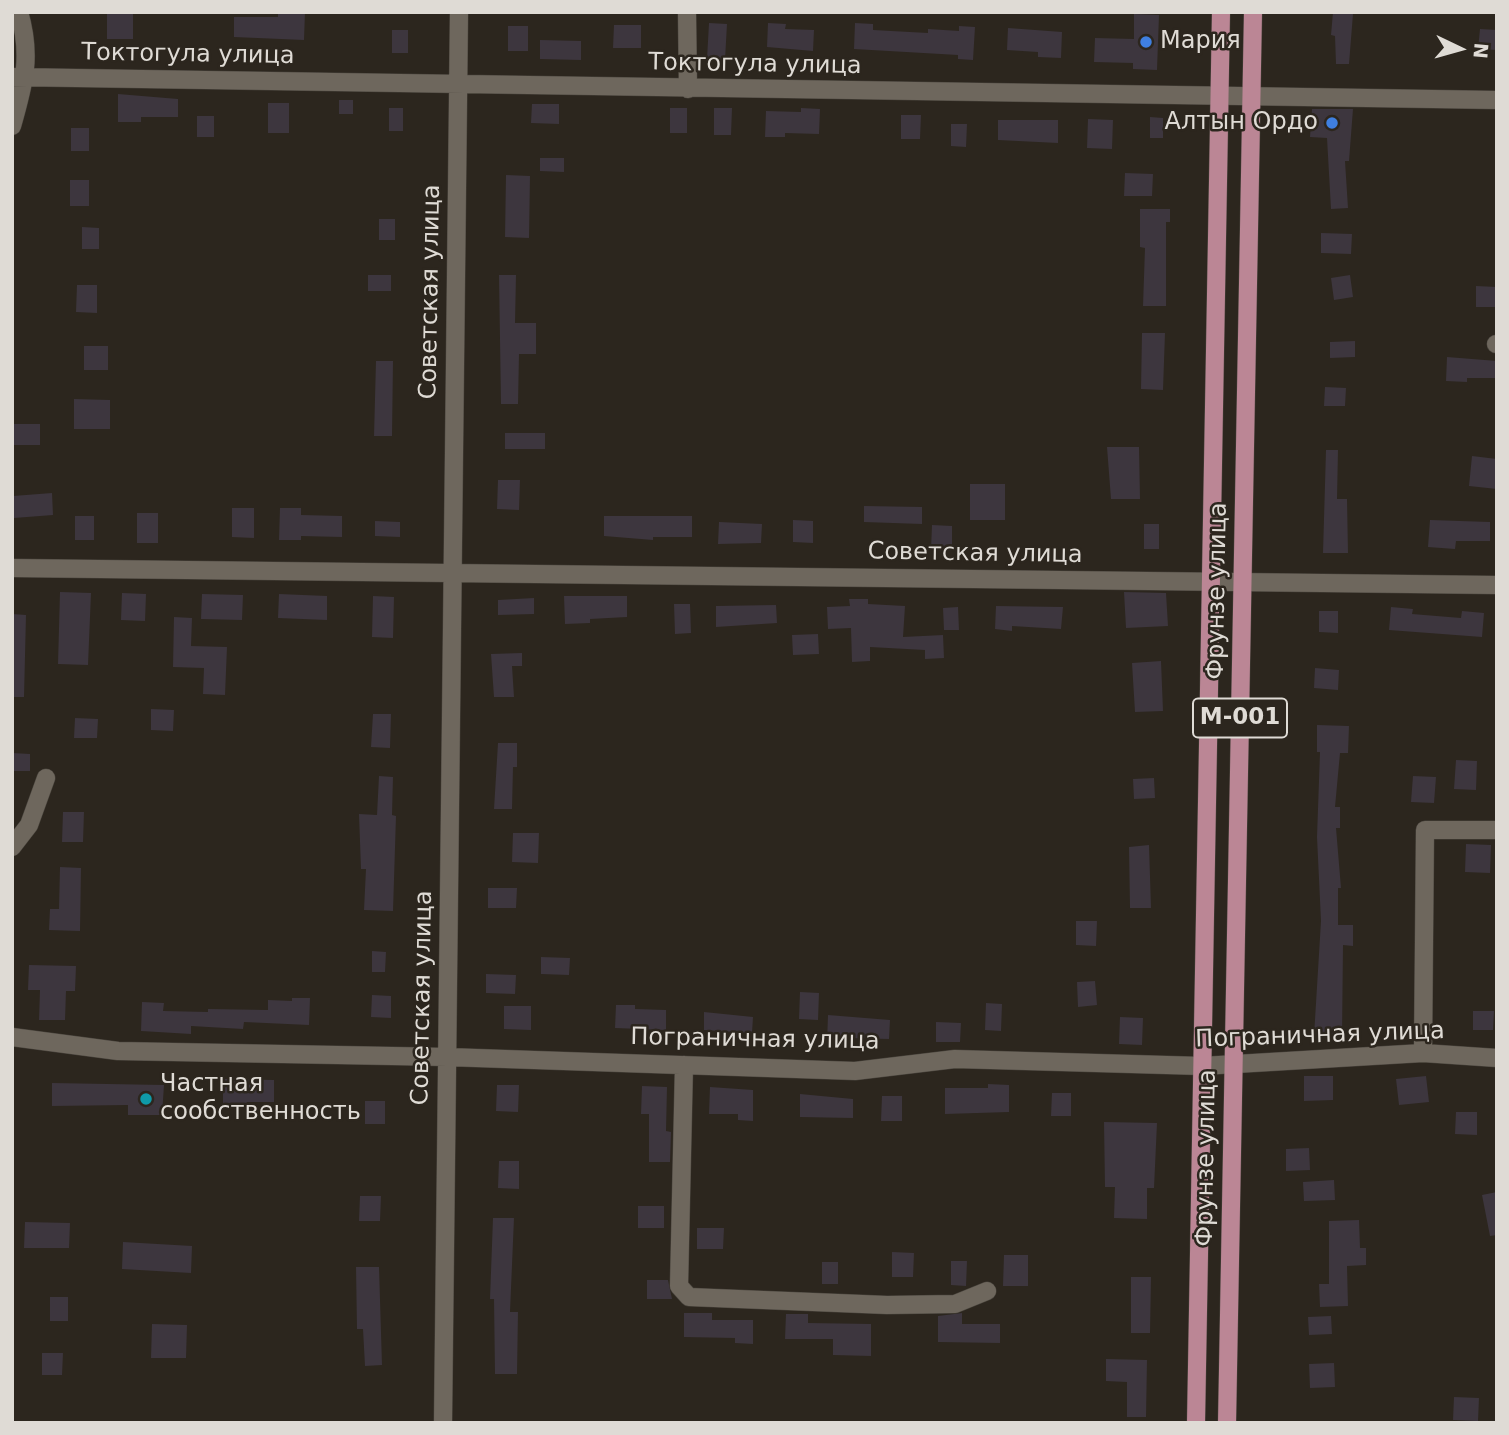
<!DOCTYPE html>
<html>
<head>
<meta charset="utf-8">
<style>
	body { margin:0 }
	#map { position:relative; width:1509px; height:1435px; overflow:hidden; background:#2c261e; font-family:"DejaVu Sans",sans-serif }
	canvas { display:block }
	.frame { position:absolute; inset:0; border:14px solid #dfdbd5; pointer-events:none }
	.north { position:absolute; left:1425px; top:14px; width:70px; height:70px; -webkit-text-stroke:5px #2c261e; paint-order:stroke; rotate:95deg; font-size:19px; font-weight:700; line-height:28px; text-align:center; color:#dfdbd5 }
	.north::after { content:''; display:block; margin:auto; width:24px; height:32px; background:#dfdbd5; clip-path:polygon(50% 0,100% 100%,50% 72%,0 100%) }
</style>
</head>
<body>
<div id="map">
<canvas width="1509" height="1435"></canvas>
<div class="frame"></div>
<div class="north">N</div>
</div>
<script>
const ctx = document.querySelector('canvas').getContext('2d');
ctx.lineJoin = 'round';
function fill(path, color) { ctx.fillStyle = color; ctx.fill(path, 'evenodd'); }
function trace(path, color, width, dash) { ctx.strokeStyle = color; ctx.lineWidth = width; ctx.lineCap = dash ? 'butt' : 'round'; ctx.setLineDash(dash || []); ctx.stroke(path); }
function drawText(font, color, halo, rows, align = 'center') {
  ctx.font = font + ' "DejaVu Sans",sans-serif'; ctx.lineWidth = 5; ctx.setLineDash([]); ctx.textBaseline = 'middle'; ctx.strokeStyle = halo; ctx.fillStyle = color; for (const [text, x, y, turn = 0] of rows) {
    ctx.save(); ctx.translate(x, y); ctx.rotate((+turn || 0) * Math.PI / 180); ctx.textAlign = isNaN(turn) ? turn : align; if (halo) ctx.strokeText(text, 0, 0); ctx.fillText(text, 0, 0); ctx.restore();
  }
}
const building = new Path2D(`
	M107 12H133V39H107Z
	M278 12H305L304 40 234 37V17H278Z
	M1333 12 1353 14 1349 64H1336L1335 36 1331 35Z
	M1134 14 1159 15 1157 70 1133 69V63L1094 62 1095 38 1134 39Z
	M709 23 727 24 725 60 707 59Z
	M768 23 786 24 785 29 814 30 813 51 767 47Z
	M855 23 873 24V30L928 33V29L959 31V26L975 27 973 60 958 59V55L854 49Z
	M614 25H641V48H613Z
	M508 26H528V51H508Z
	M1008 28 1062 32 1061 58 1038 57V52L1007 50Z
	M1480 29 1497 30V50L1478 49Z
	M392 30H408V53H392Z
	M540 40 581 41V60L540 59Z
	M118 94 178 99V117H141V122H118Z
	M339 100H353V114H339Z
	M268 103H289V133H268Z
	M532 104H559V124L531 123Z
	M389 108H403V131H389Z
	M670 108H687V133H670Z
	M714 108H732L731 135H714Z
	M801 108 820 109 819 134 785 133V137H765L766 111 801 112Z
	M1312 109H1353L1349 161H1345L1348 208 1331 209 1327 138 1310 137Z
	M901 115H921L920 139H901Z
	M197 116H214V137H197Z
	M1150 117 1163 118V138H1150Z
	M1088 119 1113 120 1112 149 1087 148Z
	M998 120H1058V143L998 140Z
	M951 124H967L966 147 951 146Z
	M71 128H89V151H71Z
	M540 158H564V172L540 171Z
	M1125 173 1153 174 1152 196H1124Z
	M506 175 530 176 529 238 505 237Z
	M70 180H89V206H70Z
	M1140 209H1170V222H1166V306H1143L1145 248 1140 247Z
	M379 219H395V240H379Z
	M82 227 99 228V249H82Z
	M1321 233 1352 234 1351 254 1321 253Z
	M368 275H391V291H368Z
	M499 275H516L515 323H536V354H519L518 404H501Z
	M1350 275 1353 297 1334 300 1331 278Z
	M77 285H97V313L76 312Z
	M1476 286 1497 287V307H1476Z
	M1142 333H1165L1163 390 1141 389Z
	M1355 341V357L1330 358V342Z
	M84 346H108V370H84Z
	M1447 357 1497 361V378H1467V382L1446 381Z
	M376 361H393L392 436H374Z
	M1325 387 1346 388 1345 406H1324Z
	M74 399 110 400V429H74Z
	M14 424H40V445H14Z
	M505 433H545V449H505Z
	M1107 447H1139L1140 499H1111Z
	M1326 450H1338L1337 499H1347L1348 553H1323Z
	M1472 456 1497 459V489L1469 486Z
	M498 480H520L519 510 497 509Z
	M970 484H1005V520H970Z
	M52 493 53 515 14 518 13 496Z
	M864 506 922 507V524L864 522Z
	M232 508H254V538L232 537Z
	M280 508H301V515L342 516V537L301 536V540H279Z
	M137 513H158V543H137Z
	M75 516H94V540H75Z
	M604 516H692V537H653V540L604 536Z
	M793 520 813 521V543L793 542Z
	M1430 520 1490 522V541H1456L1455 549 1428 547Z
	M375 521 400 522V537L375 536Z
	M719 522 762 524 761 543 718 544Z
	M1144 524H1159V549H1144Z
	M932 525 952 526V551L931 550Z
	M60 592 91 593 88 665 58 664Z
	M1124 592 1166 593 1168 626 1126 628Z
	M122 593 146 594 145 621 121 620Z
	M202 594 243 595 242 620 201 619Z
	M279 594 327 596V620L278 618Z
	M373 596 394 597 393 638 372 637Z
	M564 596H627V617L590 619V623L565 624Z
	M534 598V614L498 615V600Z
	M849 599H868V604L905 606 903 637 943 635 944 658 925 659V650L870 647V661L852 662 851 628 828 629 827 607 850 606Z
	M674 604H690L691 633 675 634Z
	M776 605 777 623 716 627V606Z
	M996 606 1063 607 1061 629 1012 626V631L995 629Z
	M958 607 959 630H944L943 608Z
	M1391 607 1413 609 1412 614 1461 618 1462 611 1484 613 1482 637 1389 630Z
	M1319 611H1338V633L1319 632Z
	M12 614 26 615 24 697H12Z
	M174 617 192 618 191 646 227 647 225 695 203 694 204 668 173 667Z
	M818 634 819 654 793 655 792 635Z
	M522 653V666H512L514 697H494L491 654Z
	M1161 661 1163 711 1135 712 1132 663Z
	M1315 668 1339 670 1338 690 1314 688Z
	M151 709 174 710 173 731 151 730Z
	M373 714H391L390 748 371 747Z
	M75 718 98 719 97 738H74Z
	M1317 725 1349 726 1348 753H1340L1335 807H1340V828H1336L1341 888H1338V925H1353V946L1343 945 1342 1037 1314 1036 1321 921 1317 837 1320 752H1317Z
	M498 743H517V767H513L512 809H494Z
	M12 753 30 754V771H12Z
	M1456 760 1477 761 1476 790 1454 789Z
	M379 776 393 777 392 815 396 816 393 911 364 910 366 869H361L359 814 377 815Z
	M1413 776 1436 777 1434 803 1411 802Z
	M1154 778 1155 798 1134 799 1133 779Z
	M63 812H84L83 842H62Z
	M513 833H539L538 863 512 862Z
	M1466 844 1491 845 1490 873 1465 872Z
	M1149 845 1151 908H1130L1129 847Z
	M60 867 81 868 80 931 49 930 50 909H59Z
	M488 888H517L516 908H488Z
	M1076 921H1097L1096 946 1076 945Z
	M372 951 386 952 385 972H372Z
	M541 957 570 958 569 975 541 974Z
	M29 965 76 966 75 991H66L65 1020H39L40 990H28Z
	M486 974 516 975 515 994 486 993Z
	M1095 981 1097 1005 1078 1007 1077 982Z
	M800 992 819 993 818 1020 799 1019Z
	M372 995 391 996V1018L371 1017Z
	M292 998H310L309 1025 244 1022 243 1029 191 1026V1034L141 1031 142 1002 164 1003 163 1011 208 1012V1009L268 1010V1000L292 1001Z
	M986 1003 1002 1004 1001 1031 985 1030Z
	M616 1005H635V1009L666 1010V1030L615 1028Z
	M504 1006H531V1030L504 1029Z
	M1473 1011H1494L1493 1030H1473Z
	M704 1012 753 1017 752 1033 704 1030Z
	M828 1015 890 1020 889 1039 847 1038V1044L827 1043Z
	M1120 1017 1143 1018 1142 1045 1119 1044Z
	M936 1022 961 1023 960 1042H936Z
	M1304 1076H1333V1100L1304 1101Z
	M1426 1076 1429 1102 1399 1105 1396 1079Z
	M223 1079 274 1080V1102H247V1107L223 1106Z
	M52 1083 164 1085 162 1115H128V1105L52 1106Z
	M988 1084 1009 1085V1112L945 1114V1088H988Z
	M497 1085H519L518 1112 496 1111Z
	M642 1086 667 1087 666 1131 671 1132 670 1162H649V1114H641Z
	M710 1087 753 1090V1121L738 1120V1114H709Z
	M1052 1093H1071V1116H1051Z
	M800 1094 853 1099V1118L800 1117Z
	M882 1096H902V1121H881Z
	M365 1101H385V1124H365Z
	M1456 1112H1477V1135L1455 1134Z
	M1104 1122 1157 1123 1154 1188H1147V1219L1114 1218 1115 1187H1105Z
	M1309 1148 1310 1170 1286 1171V1149Z
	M499 1161H519V1189L498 1188Z
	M1334 1180 1335 1200 1304 1201 1303 1182Z
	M1497 1192V1235L1490 1236 1482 1195Z
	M360 1196H381L380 1221H359Z
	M638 1206H664V1228H638Z
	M493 1218H514L510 1312H518L517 1374H495L494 1299H490Z
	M1359 1220 1360 1248H1366V1265L1347 1266 1348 1306 1320 1307 1319 1284H1329V1221Z
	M25 1222 70 1223 69 1248H24Z
	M697 1228H724L723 1249H697Z
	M123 1242 192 1246 191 1273 122 1269Z
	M892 1252 914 1253 913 1277H892Z
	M1004 1255H1028V1286H1003Z
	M951 1261H967L966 1286 951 1285Z
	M822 1262H838V1284H822Z
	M356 1267H379L382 1365 365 1366 363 1329H357Z
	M1131 1277H1151L1150 1333H1131Z
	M647 1280H668L672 1299H647Z
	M50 1297H68V1321H50Z
	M684 1313H712V1320H753V1344L735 1343V1338L684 1337Z
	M962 1313V1324H1000V1343L938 1342V1316Z
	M786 1314H808V1323L871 1324V1356L833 1355V1339H785Z
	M1331 1316 1332 1334 1309 1335 1308 1317Z
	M152 1324 187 1325 186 1358H151Z
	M42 1353H63L62 1375H42Z
	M1106 1359 1147 1360 1146 1417H1127V1382L1106 1381Z
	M1334 1363 1335 1387 1310 1388 1309 1364Z
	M1454 1397 1479 1398 1478 1421 1453 1420Z`);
const street = new Path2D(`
	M687 12 688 89
	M12 77 1497 100
	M12 126C24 84 32 56 19 12
	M1496 344H1497
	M12 568 1497 585
	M12 847 29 825 46 778
	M12 1037 118 1051 447 1057 855 1071 955 1059 1202 1066 1423 1053 1497 1058
	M1423 1053 1425 830H1497
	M684 1065 679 1286 689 1297 887 1305 955 1304 987 1291
	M443 1423 459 12`);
const primary = new Path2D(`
	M1196 1423 1221 12
	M1227 1423 1253 12`);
const markers = [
	[1146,42,7,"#3f7fe0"],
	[1332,123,7,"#3f7fe0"],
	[146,1099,7,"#0f9aa8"]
];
const shields = [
	[1240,718,94]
];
const shieldNames = [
	["M-001",1240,718]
];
const poiNames = [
	["Мария",1160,42],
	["Алтын Ордо",1318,123,"right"],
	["Частная",160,1085],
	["сообственность",160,1113]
];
const streetNames = [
	["Токтогула улица",188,55,1],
	["Токтогула улица",755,65,1],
	["Советская улица",431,292,-89],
	["Советская улица",975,554,1],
	["Фрунзе улица",1218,591,-89],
	["Советская улица",423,998,-89],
	["Пограничная улица",1320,1036,-2],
	["Пограничная улица",755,1040,1],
	["Фрунзе улица",1207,1158,-89]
];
fill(building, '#3d363e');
trace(street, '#49443d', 19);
trace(primary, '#49443d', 19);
trace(street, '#6e675d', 18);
trace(primary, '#bb8695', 18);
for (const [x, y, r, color] of markers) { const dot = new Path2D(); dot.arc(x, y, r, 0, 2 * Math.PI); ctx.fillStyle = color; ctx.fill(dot); trace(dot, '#2c261e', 2.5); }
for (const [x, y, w] of shields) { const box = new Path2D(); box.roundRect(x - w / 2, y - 19.5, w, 39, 5); ctx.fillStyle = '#2c261e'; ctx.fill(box); trace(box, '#dfdbd5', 2); }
drawText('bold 23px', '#dfdbd5', null, shieldNames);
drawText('24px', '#dfdbd5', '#2c261e', poiNames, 'left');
drawText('24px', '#dfdbd5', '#2c261e', streetNames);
</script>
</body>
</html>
